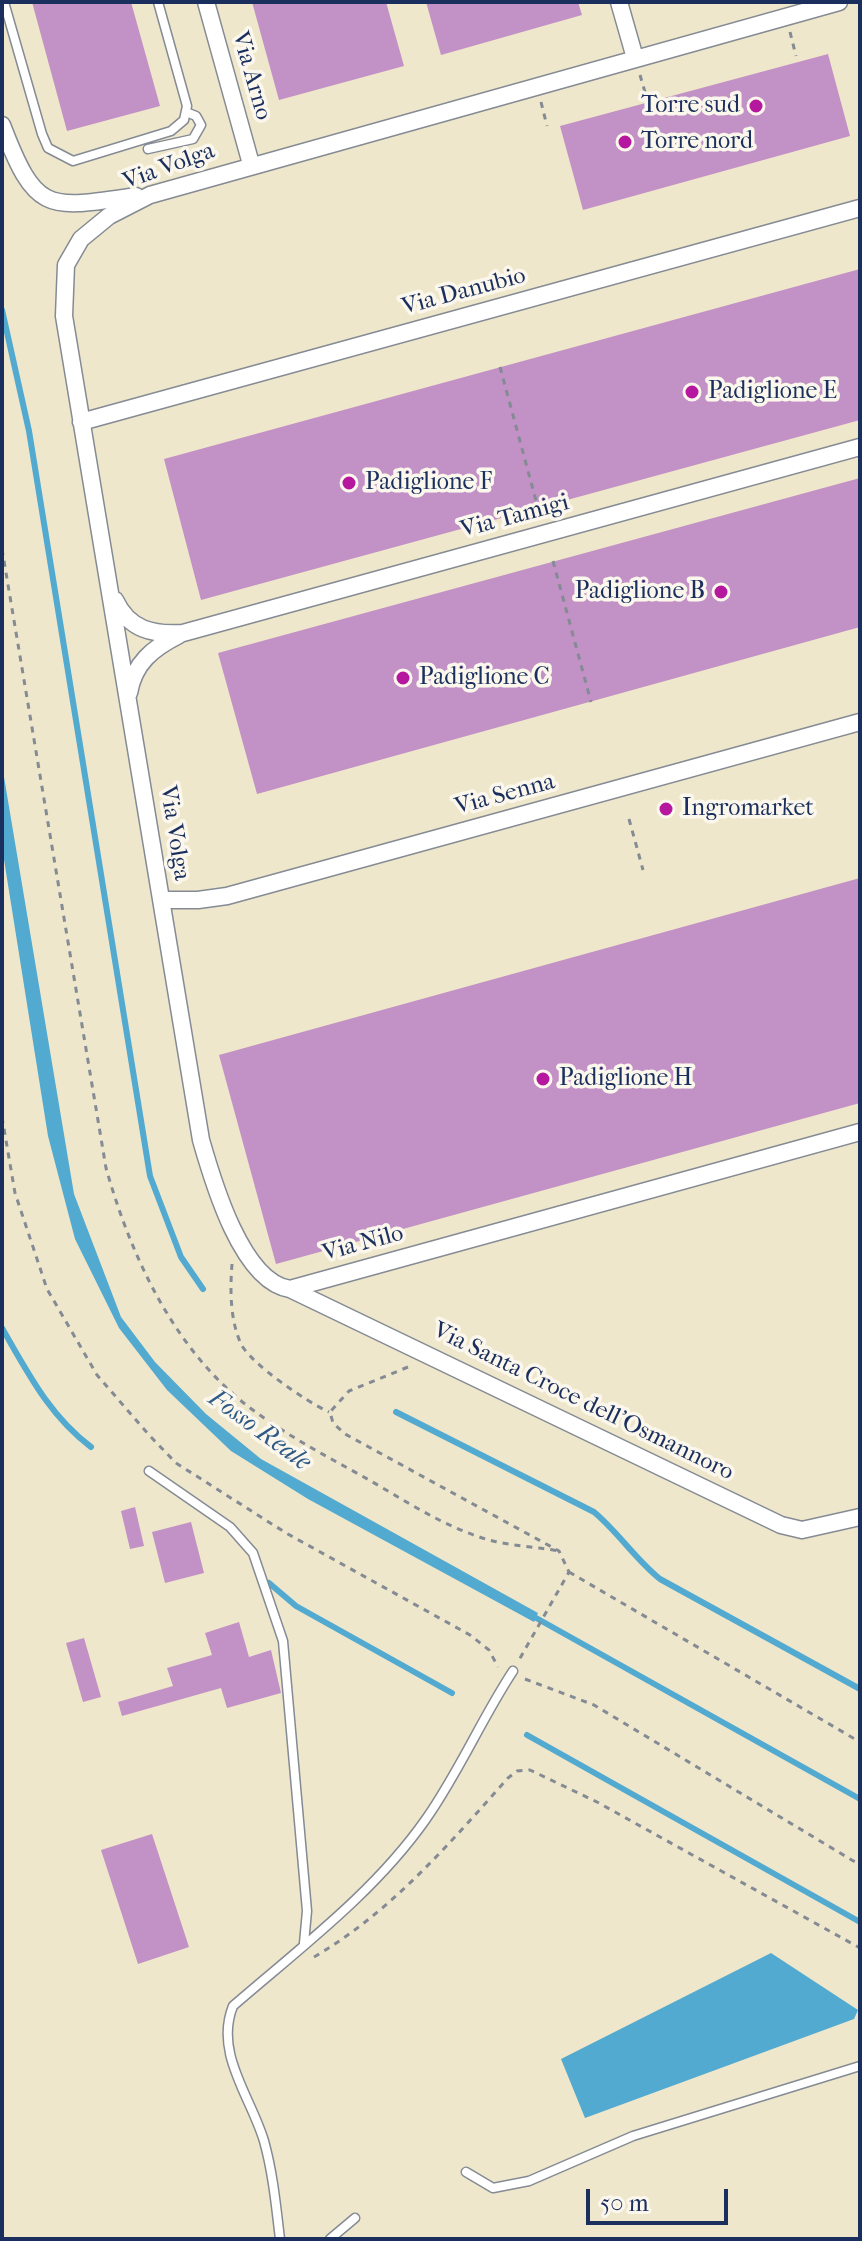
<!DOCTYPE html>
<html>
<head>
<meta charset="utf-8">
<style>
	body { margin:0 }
	#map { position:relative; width:862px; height:2241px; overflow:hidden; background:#efe7cb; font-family:"IM FELL French Canon",serif }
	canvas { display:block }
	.frame { position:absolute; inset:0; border:4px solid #1b2f5e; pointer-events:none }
	.scale { position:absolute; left:586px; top:2189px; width:142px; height:36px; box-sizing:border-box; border:4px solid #1b2f5e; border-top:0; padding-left:10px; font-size:24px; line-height:28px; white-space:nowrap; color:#1b2f5e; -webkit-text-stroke:6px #fbf7ec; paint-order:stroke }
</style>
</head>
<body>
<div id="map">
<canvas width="862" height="2241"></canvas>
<div class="frame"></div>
<div class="scale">50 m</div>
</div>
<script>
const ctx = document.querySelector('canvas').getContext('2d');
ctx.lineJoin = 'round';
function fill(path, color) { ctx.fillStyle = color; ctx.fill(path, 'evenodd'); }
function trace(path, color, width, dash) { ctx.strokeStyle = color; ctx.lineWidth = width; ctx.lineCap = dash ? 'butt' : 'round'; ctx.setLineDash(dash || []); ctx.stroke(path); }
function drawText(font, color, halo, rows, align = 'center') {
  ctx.font = font + ' "IM FELL French Canon",serif'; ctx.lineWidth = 7; ctx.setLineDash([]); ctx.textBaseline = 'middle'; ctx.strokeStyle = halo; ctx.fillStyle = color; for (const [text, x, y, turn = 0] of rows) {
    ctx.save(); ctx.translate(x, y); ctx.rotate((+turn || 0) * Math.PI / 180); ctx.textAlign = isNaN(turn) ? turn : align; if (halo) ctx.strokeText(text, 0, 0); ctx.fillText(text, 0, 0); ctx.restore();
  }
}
const water = new Path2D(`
	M2 765 74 1194 121 1317 155 1362 206 1414 261 1459 538 1613 534 1622 308 1499 231 1451 167 1390 119 1328 75 1239 48 1136 2 847Z
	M771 1953 858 2010 854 2019 585 2118 561 2059Z`);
const stream = new Path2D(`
	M2 310 29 431 150 1176 181 1257 203 1289
	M2 1328C28 1373 49 1415 91 1447
	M396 1412 594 1512C619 1533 635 1559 660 1579L860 1689
	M269 1583 296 1606 452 1693
	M529 1614 860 1799
	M527 1735 860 1922`);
const building = new Path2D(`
	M32 2H131L160 106 67 131Z
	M252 2H386L404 66 279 100Z
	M426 2H578L582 15 441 55Z
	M828 54 850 136 583 210 560 126Z
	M860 269V420L201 600 164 459Z
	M860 478V627L257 794 218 653Z
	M860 878V1103L276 1264 219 1055Z
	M135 1507 144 1546 130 1549 121 1511Z
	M191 1522 204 1573 165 1583 152 1532Z
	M239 1622 249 1657 271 1650 281 1693 227 1708 221 1688 122 1716 118 1702 173 1686 167 1668 212 1655 205 1633Z
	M84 1638 101 1697 83 1702 66 1643Z
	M152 1834 189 1947 138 1964 101 1850Z`);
const path = new Path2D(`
	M790 32 796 56
	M640 75 647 99
	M541 102 547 126
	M500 367 538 508
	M2 549 106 1168C132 1260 177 1356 257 1413 290 1437 326 1456 362 1476 403 1499 446 1529 493 1541 514 1546 537 1547 559 1551
	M553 561 591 702
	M629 819 643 870
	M2 1117 15 1193 47 1289 97 1375 149 1435 176 1463 286 1533 470 1635 489 1650 498 1667
	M232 1264C230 1290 230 1320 241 1344 251 1364 307 1402 329 1412
	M408 1367 349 1391 330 1412 333 1423 345 1434 559 1551 569 1572 519 1660
	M569 1572 860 1742
	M525 1679 594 1705 860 1865
	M314 1957C391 1912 449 1844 508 1778L517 1771 530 1770 597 1802 860 1948`);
const lane = new Path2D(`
	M4 2 42 134 48 148 73 161 171 131 184 120 187 106 158 2
	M148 149 193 139 201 125 196 116 186 112
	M149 1471 230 1527 253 1553 283 1641 307 1911 304 1943
	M466 2172 493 2188 529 2181 633 2136 860 2066
	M280 2239C276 2206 273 2173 264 2141 251 2097 214 2053 233 2006 300 1948 375 1892 426 1819 459 1772 482 1718 513 1671
	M330 2239 355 2218`);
const street = new Path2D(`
	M206 2 251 164
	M619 2 635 58
	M839 2 150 195 109 216 81 239 66 265 64 316 201 1140C213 1182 242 1282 290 1289L860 1132
	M2 125C36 214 47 209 136 196
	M81 422 860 208
	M115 600C129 630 153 635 183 633L860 447
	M129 693C134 663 153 648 179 635
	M161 900H198L227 896 860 722
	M290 1289 781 1525 802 1530 860 1517`);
const markers = [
	[756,106,8,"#b5179e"],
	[625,142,8,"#b5179e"],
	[692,392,8,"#b5179e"],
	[349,483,8,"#b5179e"],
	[721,592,8,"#b5179e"],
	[403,678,8,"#b5179e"],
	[666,809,8,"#b5179e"],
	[543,1079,8,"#b5179e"]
];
const streetNames = [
	["Via Arno",251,76,74],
	["Via Volga",169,167,-20],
	["Via Danubio",464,292,-15],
	["Via Tamigi",515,517,-15],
	["Via Senna",505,795,-15],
	["Via Volga",174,833,81],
	["Via Nilo",363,1244,-15],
	["Via Santa Croce dell'Osmannoro",583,1402,26]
];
const poiNames = [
	["Torre sud",740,106,"right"],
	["Torre nord",641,142],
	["Padiglione E",708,392],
	["Padiglione F",365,483],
	["Padiglione B",705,592,"right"],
	["Padiglione C",419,678],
	["Ingromarket",682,809],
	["Padiglione H",559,1079]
];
const waterNames = [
	["Fosso Reale",259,1431,36]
];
fill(water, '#53aad0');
trace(stream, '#53aad0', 6);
fill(building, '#c291c5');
trace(lane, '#858b94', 11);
trace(street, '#858b94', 19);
trace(path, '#858b94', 3, [6, 6]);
trace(lane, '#fff', 8);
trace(street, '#fff', 16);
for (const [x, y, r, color] of markers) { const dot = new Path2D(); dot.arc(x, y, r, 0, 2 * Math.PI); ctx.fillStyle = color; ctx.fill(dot); trace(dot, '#fbf7ec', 3); }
drawText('24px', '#1b2f5e', '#fbf7ec', streetNames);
drawText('24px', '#1b2f5e', '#fbf7ec', poiNames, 'left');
drawText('italic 26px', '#2f5a86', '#fbf7ec', waterNames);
</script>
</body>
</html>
